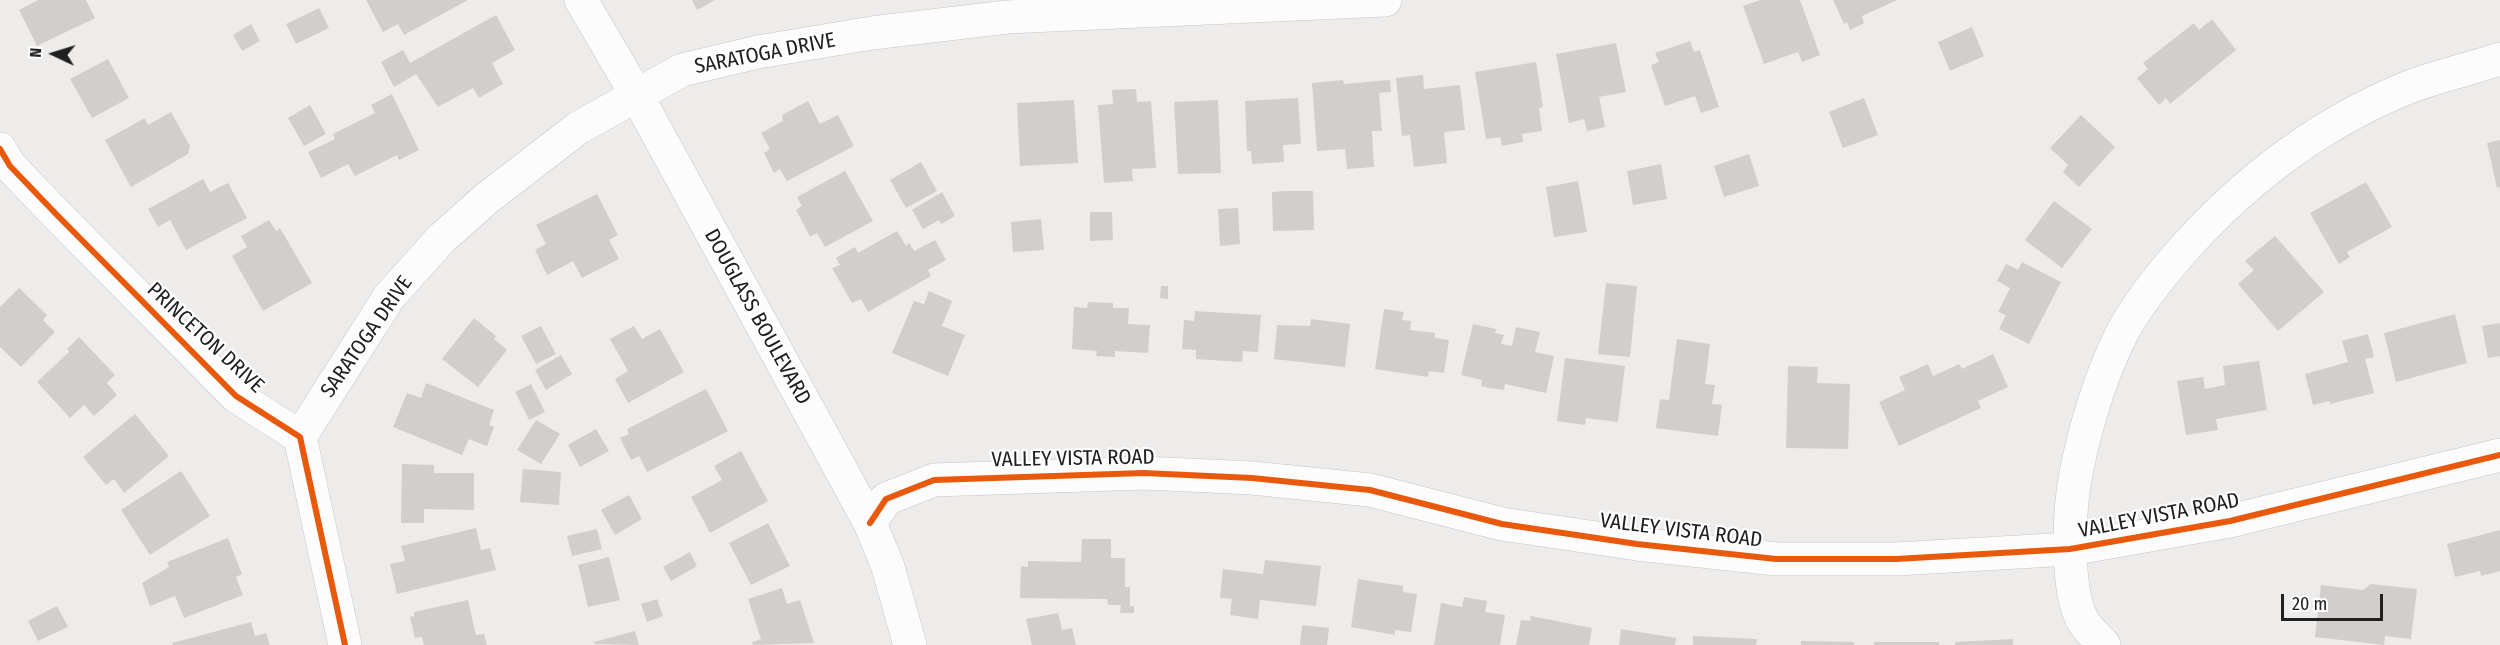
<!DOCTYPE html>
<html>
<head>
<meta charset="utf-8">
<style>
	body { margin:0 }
	#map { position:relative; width:2500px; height:645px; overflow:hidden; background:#eeecea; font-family:"Fira Sans Condensed",sans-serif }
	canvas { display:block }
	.north { position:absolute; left:24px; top:24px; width:60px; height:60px; -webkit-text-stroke:4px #fff; paint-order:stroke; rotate:274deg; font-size:16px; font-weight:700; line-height:24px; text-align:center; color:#202020 }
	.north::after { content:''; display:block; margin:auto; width:21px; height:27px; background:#202020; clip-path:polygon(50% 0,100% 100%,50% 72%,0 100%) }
	.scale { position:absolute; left:2281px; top:594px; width:102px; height:27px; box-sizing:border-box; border:3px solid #202020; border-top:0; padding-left:8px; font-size:18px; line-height:21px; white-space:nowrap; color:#202020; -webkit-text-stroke:4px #fff; paint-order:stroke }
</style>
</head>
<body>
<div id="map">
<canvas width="2500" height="645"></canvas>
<div class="north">N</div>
<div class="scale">20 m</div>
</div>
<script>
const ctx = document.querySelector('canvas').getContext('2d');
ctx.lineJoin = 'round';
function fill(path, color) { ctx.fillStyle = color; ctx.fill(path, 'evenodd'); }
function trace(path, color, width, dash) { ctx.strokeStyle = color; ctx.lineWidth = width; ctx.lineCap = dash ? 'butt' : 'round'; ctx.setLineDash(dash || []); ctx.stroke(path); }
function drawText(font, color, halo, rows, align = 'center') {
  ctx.font = font + ' "Fira Sans Condensed",sans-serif'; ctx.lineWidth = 4.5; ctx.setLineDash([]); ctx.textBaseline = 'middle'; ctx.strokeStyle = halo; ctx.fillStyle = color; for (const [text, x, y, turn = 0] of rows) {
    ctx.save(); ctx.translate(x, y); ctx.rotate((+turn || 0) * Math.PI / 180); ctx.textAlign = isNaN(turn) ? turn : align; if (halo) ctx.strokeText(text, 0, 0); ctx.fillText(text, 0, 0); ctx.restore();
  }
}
const building = new Path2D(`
	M38 0H86L95 18 37 46 19 10Z
	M366 0H468L404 35 398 24 383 32Z
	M692 0H715L697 10Z
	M1760 0H1800L1820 55 1802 62 1798 52 1764 64 1743 6Z
	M1833 0H1897L1862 16 1864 23 1850 30 1847 22 1844 24Z
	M319 8 329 28 296 44 286 24Z
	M496 15 515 50 492 63 503 84 479 98 473 88 438 107 416 74 394 87 381 62 403 50 410 63Z
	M2212 19 2236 50 2170 104 2166 98 2159 105 2137 78 2148 69 2143 63 2194 23 2199 30Z
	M251 24 260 41 242 51 233 35Z
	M1972 27 1984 56 1950 71 1938 42Z
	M1690 41 1694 52 1700 50 1719 107 1701 113 1695 96 1665 106 1651 65 1659 62 1655 53Z
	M1616 43 1626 92 1599 97 1605 127 1587 131 1584 119 1569 123 1556 54Z
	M108 59 129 98 92 118 70 79Z
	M1536 62 1543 107 1539 108 1542 131 1522 134 1523 142 1502 146 1500 137 1486 139 1475 72Z
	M1423 75 1424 89 1460 85 1465 130 1444 132 1447 163 1414 167 1410 135 1402 136 1396 78Z
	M1343 80 1344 84 1390 80 1391 92 1379 93 1382 131H1372L1374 167 1347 169 1345 149 1317 151 1312 83Z
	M1136 89 1137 102 1151 101 1156 168 1132 169 1133 181 1104 183 1098 105 1113 104 1112 90Z
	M392 94 419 150 399 160 397 155 355 176 348 164 321 178 308 152 335 139 333 134 375 113 371 105Z
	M1298 98 1301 144 1283 145 1284 162 1252 164 1251 151H1247L1245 101Z
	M1864 98 1878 135 1843 148 1829 112Z
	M1074 100 1078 163 1020 166 1017 103Z
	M1218 100 1221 173 1178 174 1174 102Z
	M808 101 820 124 838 115 854 146 787 181 780 169 774 173 764 153 770 149 761 133 783 121 782 115Z
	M310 105 326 134 304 146 288 118Z
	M171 112 190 146 188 154 131 187 105 140 145 118 148 125Z
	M2081 115 2115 147 2079 187 2063 172 2068 165 2050 148Z
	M2500 140V187L2497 188 2487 143Z
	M1749 154 1759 186 1724 197 1714 166Z
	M921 162 937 191 906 208 890 180Z
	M1661 164 1667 199 1633 205 1627 171Z
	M845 171 873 221 825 247 817 233 810 237 805 227 796 210 802 206 797 197Z
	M203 179 210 192 228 183 247 218 186 250 170 220 158 227 148 209Z
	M1578 181 1587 232 1554 237 1546 187Z
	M2366 182 2392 227 2347 252 2350 257 2339 264 2310 213Z
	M1285 191H1313L1314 230 1273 231 1272 192Z
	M942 192 955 216 941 224 939 220 923 229 912 210Z
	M597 194 618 235 609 240 619 259 582 278 573 261 547 275 535 250 546 244 536 225Z
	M2054 201 2092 229 2062 268 2025 240Z
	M1238 208 1240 244 1220 246 1218 209Z
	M1090 212H1112L1113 240 1090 241Z
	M1041 219 1044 250 1013 252 1011 222Z
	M269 220 276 231 280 228 312 283 263 311 232 256 247 247 241 236Z
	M897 231 906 246 909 243 914 251 935 240 946 260 928 270 931 276 868 312 861 299 852 303 832 268 840 265 836 258 855 247 858 253Z
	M2275 236 2324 292 2278 331 2238 284 2254 270 2245 261Z
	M2022 262 2061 282 2029 344 1999 329 2006 315 1998 312 2010 288 1997 281 2006 264 2018 270Z
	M1606 283 1637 286 1630 357 1598 354Z
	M1161 286H1168V299L1160 298Z
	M19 288 47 315 43 320 55 332 21 367 0 347V307Z
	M929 291 952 301 942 326 965 335 948 376 892 353 914 301 924 304Z
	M1088 302 1113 303V308H1129L1128 324 1150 325 1148 353 1115 351V357L1096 356 1097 351 1072 349 1074 307 1087 308Z
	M1384 309 1404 312 1402 320 1411 321 1410 330 1435 333V338L1449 340 1444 373 1429 371 1428 377 1375 369Z
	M1195 311 1261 315 1258 352 1243 351 1242 362 1196 359V350L1182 349 1184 320 1194 321Z
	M2455 314 2467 363 2396 382 2384 333Z
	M474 318 496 336 494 339 507 350 478 387 442 359Z
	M1311 319 1350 324 1345 367 1274 359 1277 325 1310 326Z
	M2500 323V356L2488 358 2482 326Z
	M1473 324 1496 329 1495 333 1504 335 1501 344 1512 346 1516 327 1540 332 1535 352 1554 356 1546 393 1505 384 1504 390 1489 388 1481 386 1482 380 1461 375Z
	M541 326 556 354 536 364 521 336Z
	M634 326 642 339 660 329 684 372 628 403 615 379 628 371 610 339Z
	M2368 334 2374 357 2365 359 2374 393 2330 404V401L2313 405 2305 374 2348 362 2342 341Z
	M79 337 115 375 107 383 117 395 94 416 84 405 70 418 37 382 69 352 67 349Z
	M1677 339 1710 344 1705 384 1715 385 1712 404 1722 405 1718 436 1656 428 1660 399 1669 400Z
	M1993 354 2008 387 1978 401 1981 408 1899 446 1879 402 1905 390 1899 377 1928 364 1933 376 1959 364 1962 369Z
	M561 355 572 374 546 390 535 370Z
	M1565 358 1625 366 1618 422 1586 418 1585 425 1557 421Z
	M2259 361 2267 410 2216 419 2218 430 2186 435 2177 381 2203 377 2205 389 2225 385 2223 366Z
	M1788 366 1818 367 1817 383 1850 384 1848 449 1786 448Z
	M426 383 494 410 489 425 494 427 487 446 469 439 462 455 393 427 407 393 421 398Z
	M531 384 545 412 529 420 515 392Z
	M706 389 728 431 647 472 639 456 631 460 620 438 629 434 627 429Z
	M135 414 169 456 124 493 114 479 106 485 83 457Z
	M536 420 560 434 541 464 517 450Z
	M596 429 609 451 580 467 568 445Z
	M741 451 768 501 710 533 691 497 722 480 714 466Z
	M402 464 434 465V473H474V510L424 509V523H401Z
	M523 469 561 472 559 505 520 502Z
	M181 471 210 516 150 555 121 510Z
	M629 495 642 519 615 535 601 510Z
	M768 523 790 566 751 585 729 543Z
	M476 528 481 550 490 548 496 570 397 594 390 564 405 561 401 546Z
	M597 529 602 549 572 556 567 536Z
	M2500 530V571L2481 576 2480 571 2455 577 2447 544Z
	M228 538 242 574 236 577 243 595 184 618 175 596 150 606 142 583 169 567 167 562Z
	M1082 539H1111V558H1125V587H1130V606H1134V613H1120L1121 605H1108L1107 599 1020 598 1021 566 1028 567V561L1081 562Z
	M690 552 697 566 671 581 663 567Z
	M609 557 620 600 588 607 578 565Z
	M1265 560 1321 566 1316 606 1260 600 1258 619 1230 615 1232 599 1220 598 1223 569 1263 574Z
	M1358 579 1403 586V592L1417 594 1411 632 1395 630V635L1351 627Z
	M2371 584 2417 589 2411 639 2385 636 2384 645 2315 637 2321 585 2363 590Z
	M782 588 787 604 800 600 814 643 753 645 752 642 761 639 748 599Z
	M1464 597 1487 601 1485 612 1505 615 1500 645H1434L1441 603 1462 607Z
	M657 599 663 616 647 622 641 604Z
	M468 600 476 635 484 634 487 645H424L422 637 415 638 410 617 414 616V612Z
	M57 606 68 627 38 641 28 621Z
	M1058 613 1062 630 1072 628 1076 645H1032L1026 619Z
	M1531 616 1592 628 1589 645H1516L1521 620 1530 621Z
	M251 622 255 636 266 633 270 645H173L172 643Z
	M1302 625 1329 628 1327 645H1300Z
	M1621 629 1676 638 1675 645H1619Z
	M635 631 639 645 595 644 594 642Z
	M1693 636 1757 639 1756 645H1693Z
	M2013 639V645H1955V642Z
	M1801 641 1854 642V645H1801Z
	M1874 642H1939V645H1874Z`);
const street = new Path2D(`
	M581 0 636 94 870 523 888 567 910 645
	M0 149 10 166 57 215 236 396 300 437 345 645
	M300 437 389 297 441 239 486 199 578 128 682 70 758 52 872 33 1007 17 1385 0
	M870 523 886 499 934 480 1144 473 1252 478 1370 490 1502 524 1637 544 1776 559H1896L2070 549 2230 521 2500 455
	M2104 645C2097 637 2088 630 2083 621 2065 589 2069 509 2076 473 2086 424 2100 376 2123 331 2139 302 2160 276 2182 251 2245 180 2320 123 2409 87 2438 76 2470 69 2500 59`);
const cycleway = new Path2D(`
	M0 149 10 166 57 215 236 396 300 437 345 645
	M870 523 886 499 934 480 1144 473 1252 478 1370 490 1502 524 1637 544 1776 559H1896L2070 549 2230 521 2500 455`);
const streetNames = [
	["SARATOGA DRIVE",765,54,-11],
	["DOUGLASS BOULEVARD",757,317,61],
	["SARATOGA DRIVE",367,337,-55],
	["PRINCETON DRIVE",205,338,43],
	["VALLEY VISTA ROAD",1073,459,-1],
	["VALLEY VISTA ROAD",2159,516,-11],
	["VALLEY VISTA ROAD",1681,531,7]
];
fill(building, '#d1cecc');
trace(street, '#c5c4c4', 34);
trace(street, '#fcfcfc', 33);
trace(cycleway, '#e8590c', 6);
drawText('21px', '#202020', '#fff', streetNames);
</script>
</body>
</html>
